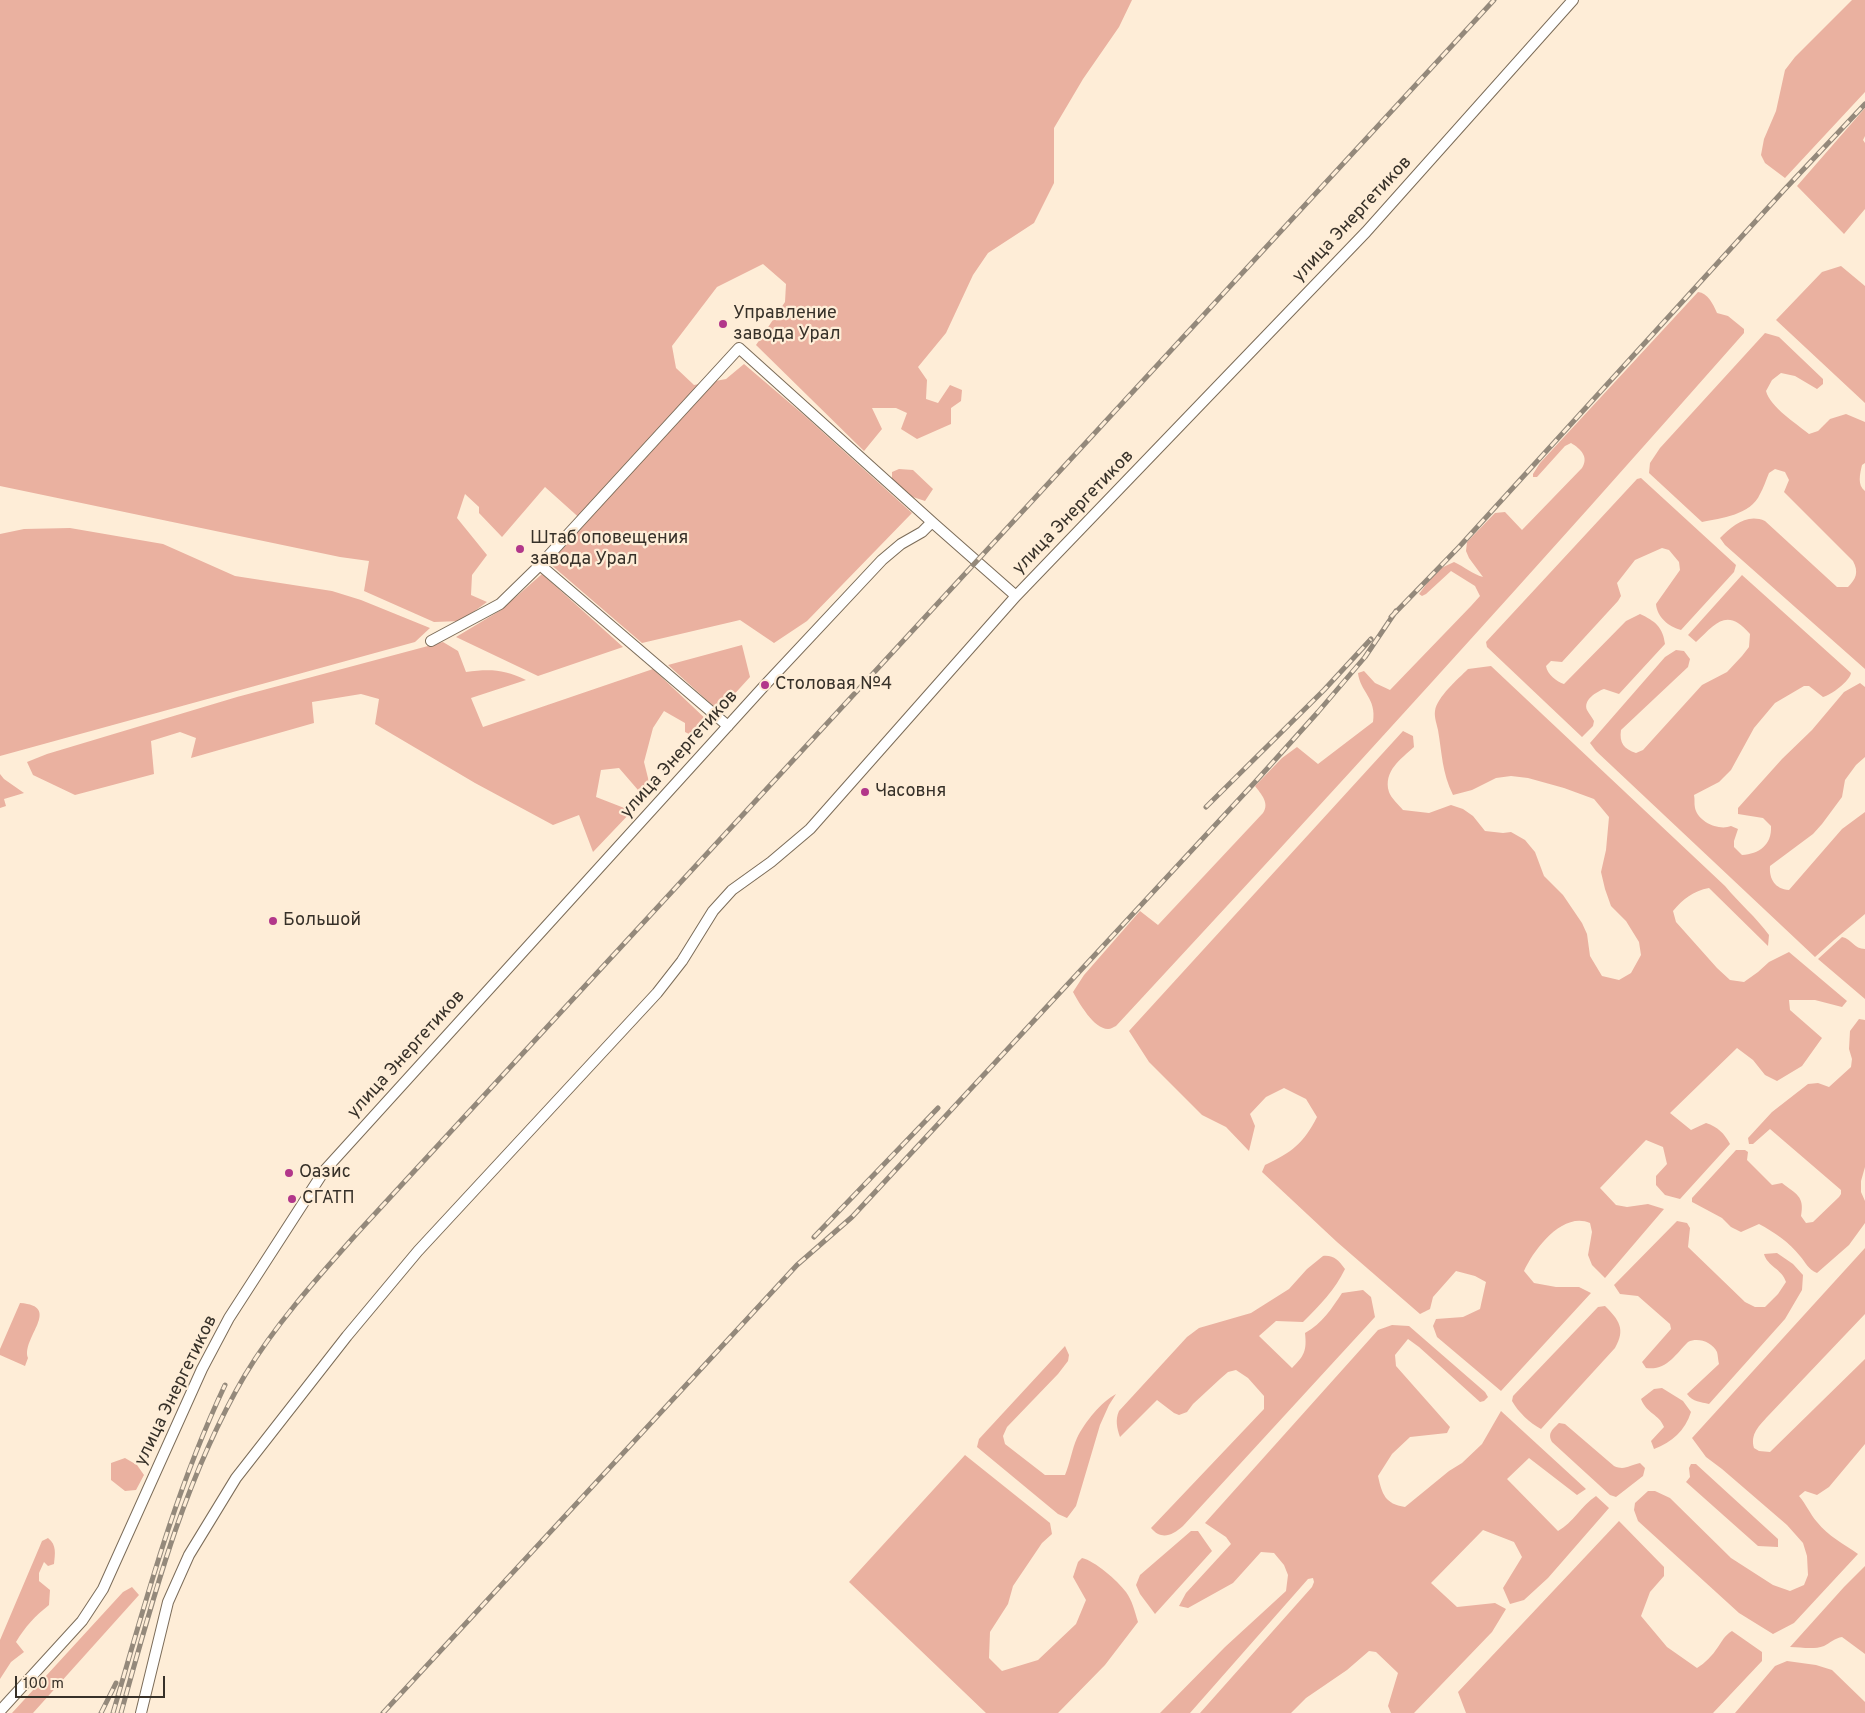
<!DOCTYPE html>
<html>
<head>
<meta charset="utf-8">
<style>
	body { margin:0 }
	#map { position:relative; width:1865px; height:1713px; overflow:hidden; background:#feedd7; font-family:Overpass,sans-serif }
	canvas { display:block }
	.scale { position:absolute; left:15px; top:1676px; width:150px; height:22px; box-sizing:border-box; border:2px solid #373129; border-top:0; padding-left:6px; font-size:15px; line-height:18px; white-space:nowrap; color:#373129; -webkit-text-stroke:4px #feedd7; paint-order:stroke }
</style>
</head>
<body>
<div id="map">
<canvas width="1865" height="1713"></canvas>
<div class="scale">100 m</div>
</div>
<script>
const ctx = document.querySelector('canvas').getContext('2d');
ctx.lineJoin = 'round';
function fill(path, color) { ctx.fillStyle = color; ctx.fill(path, 'evenodd'); }
function trace(path, color, width, dash) { ctx.strokeStyle = color; ctx.lineWidth = width; ctx.lineCap = dash ? 'butt' : 'round'; ctx.setLineDash(dash || []); ctx.stroke(path); }
function drawText(font, color, halo, rows, align = 'center') {
  ctx.font = font + ' Overpass,sans-serif'; ctx.lineWidth = 4.5; ctx.setLineDash([]); ctx.textBaseline = 'middle'; ctx.strokeStyle = halo; ctx.fillStyle = color; for (const [text, x, y, turn = 0] of rows) {
    ctx.save(); ctx.translate(x, y); ctx.rotate((+turn || 0) * Math.PI / 180); ctx.textAlign = isNaN(turn) ? turn : align; if (halo) ctx.strokeText(text, 0, 0); ctx.fillText(text, 0, 0); ctx.restore();
  }
}
const green = new Path2D(`
	M0 0H1132L1119 27 1083 79 1054 128V183L1034 223 988 253 973 275 946 333 918 367 927 380 926 399 938 403 950 385 962 390 961 401 951 408V424L917 439 901 429 907 413 896 408H872L882 429 864 451 756 345 785 302 786 284 763 264 717 287 672 346 676 368 694 385 726 379 744 364 805 416 912 513 807 621 774 643 740 620 642 643 549 563 584 522 545 487 502 537 479 513V507L465 494 457 518 487 555 472 575 471 595 487 602 461 621 434 622 364 591 369 561 340 557 0 486Z
	M1852 0H1865V92L1785 178 1765 163 1761 155 1764 139 1776 111 1785 70 1795 57Z
	M1865 108V136L1863 140 1865 143V209L1844 234 1797 186Z
	M1841 266 1865 286V403L1776 320 1822 272Z
	M1698 292C1708 293 1713 304 1717 313L1728 316 1744 329V333C1538 567 1328 798 1116 1026 1113 1027 1111 1029 1108 1029 1094 1029 1079 1003 1073 992L1084 975 1140 911 1158 925 1263 813C1270 803 1261 794 1255 786L1282 758 1297 747 1318 764 1373 722C1377 698 1360 692 1358 673L1364 671 1375 683 1390 690 1471 606 1480 596 1475 586 1451 571 1426 594 1422 596 1419 594 1437 570 1454 562C1465 567 1472 574 1483 577L1469 558 1466 551 1467 542 1495 513 1505 512 1522 530 1582 468C1589 457 1581 449 1571 443L1565 446 1537 477H1533V474L1540 463Z
	M1765 333 1779 337 1823 379V384L1817 389 1795 376 1781 373 1772 380 1766 391C1770 407 1797 424 1809 434L1818 431 1830 419 1846 414 1865 422V463L1862 465C1860 474 1857 485 1865 491V669L1725 545 1720 538C1732 526 1747 513 1765 521L1837 587H1848C1856 579 1859 572 1853 561L1784 492 1789 480 1785 472 1775 469 1769 473C1766 480 1764 487 1760 494 1751 515 1721 518 1702 522L1649 473 1650 463 1660 448Z
	M899 469 913 470 933 489 925 501 910 496 892 481V472Z
	M1641 478 1736 565 1734 572 1681 630C1669 627 1657 617 1656 604L1680 570 1679 562 1669 550 1662 548 1635 560 1617 583 1621 596 1618 601 1562 662 1551 661 1546 666C1547 674 1557 682 1564 684L1626 621 1640 614C1655 621 1663 627 1665 644L1619 694 1604 689C1596 692 1583 700 1587 710 1589 714 1592 717 1594 721L1593 726 1582 737 1487 647 1486 642 1637 479Z
	M70 528 163 544 235 576 332 591 361 600 430 628 415 642 0 756V534L24 529Z
	M542 574 623 647 538 676 456 637 501 610Z
	M1742 575 1851 673C1850 681 1831 695 1823 697L1809 686H1804L1775 703 1754 728 1731 770 1719 782 1694 795C1695 799 1694 804 1695 808 1698 822 1719 831 1731 826L1738 829 1734 841V847L1742 855C1759 854 1772 845 1771 826L1763 818 1738 814V808L1782 759 1812 730 1844 692 1860 683 1865 687V757L1856 765 1845 780 1842 797 1822 824 1813 834 1770 866C1769 879 1775 889 1789 890L1842 829 1865 812V914L1834 940 1815 957 1596 751 1590 743 1665 657 1676 650 1684 651 1690 659 1688 667 1621 730C1619 743 1624 749 1636 753L1643 750 1702 685 1727 672 1742 656 1749 647 1750 634C1727 607 1716 623 1696 642L1688 635Z
	M443 642 458 651 466 672C489 669 504 669 526 680L471 698 483 727 653 669 710 723 695 737 685 732V723L664 711 653 728 644 762 650 786 638 790 619 768 601 770 596 797 632 811 593 852 579 815 553 825 475 783 375 724 379 699 361 694 312 702 314 723 191 758 196 738 180 732 151 741 154 774 75 795 33 775 27 762 47 754 237 697Z
	M742 645 750 677 719 711 668 665Z
	M1491 666 1725 886C1739 903 1756 917 1769 935L1768 946 1709 888C1693 891 1683 899 1673 911L1676 922 1717 968 1730 980 1744 982 1758 972 1769 962 1789 952 1847 1001 1842 1007 1815 1000H1789L1790 1010 1822 1038 1802 1066 1777 1081 1765 1075 1753 1060 1737 1048 1670 1113 1691 1130 1706 1123C1718 1127 1724 1133 1730 1144L1680 1199 1665 1195 1656 1185V1176L1667 1164 1663 1147 1646 1140 1600 1188 1616 1205 1627 1207 1648 1204 1664 1209 1605 1278 1592 1265 1588 1255 1592 1232 1590 1223C1563 1211 1534 1249 1524 1271L1534 1283 1556 1287H1579L1591 1293 1501 1391 1437 1337 1433 1326 1436 1319 1463 1317 1480 1309 1486 1282 1475 1276 1456 1271 1433 1297 1430 1309 1420 1314 1337 1242 1262 1172 1265 1165C1291 1153 1304 1143 1317 1117L1306 1099 1284 1088 1266 1097 1250 1114 1255 1126 1249 1151 1226 1127 1202 1115 1149 1062 1129 1031 1403 731 1413 736 1414 747C1401 759 1383 771 1389 792 1391 798 1399 805 1403 810L1429 813 1451 805 1463 809 1473 816 1485 831 1503 833 1511 832 1525 840 1535 852 1544 876 1563 895 1582 923 1587 934 1590 956 1602 976 1619 980 1631 973 1641 955 1639 942 1626 921 1611 906 1605 889 1601 872 1606 850 1609 817 1594 799 1564 788 1528 778 1511 776 1496 778 1472 790 1453 795C1442 773 1442 753 1438 730 1437 725 1434 717 1435 711 1437 697 1458 679 1468 669Z
	M0 774 4 779 24 793 4 799 6 806 0 808Z
	M1842 937C1852 939 1854 949 1865 949V999L1818 959Z
	M1859 1019 1865 1020V1167L1861 1181V1192L1865 1201V1223L1849 1245 1817 1273C1808 1269 1806 1263 1800 1256 1789 1242 1774 1232 1759 1224L1741 1232 1731 1227 1722 1218 1694 1203 1692 1202V1198L1736 1150H1745L1748 1152 1747 1160 1772 1185 1782 1183C1796 1194 1805 1196 1801 1216L1806 1223 1813 1222 1839 1197 1841 1194V1190L1770 1129 1753 1144H1749L1748 1138 1772 1112 1808 1084 1818 1083 1829 1087 1851 1067 1852 1059 1849 1049 1850 1031Z
	M1677 1221 1687 1223 1690 1228 1688 1247 1745 1302 1755 1307H1765L1778 1294 1786 1282C1782 1269 1767 1266 1764 1254L1777 1253 1793 1264 1803 1275 1802 1290 1785 1319 1709 1404C1701 1402 1693 1402 1687 1394L1719 1364C1718 1361 1718 1355 1717 1352 1712 1342 1698 1337 1688 1342 1675 1355 1666 1371 1646 1368L1642 1362 1671 1329 1670 1324 1638 1296 1620 1294 1614 1285Z
	M1865 1248V1314L1768 1416C1759 1426 1750 1434 1754 1448L1759 1451 1770 1452 1865 1359V1444L1829 1487 1817 1495 1805 1491 1799 1496C1806 1504 1810 1514 1817 1522 1828 1536 1844 1544 1858 1554L1794 1623 1773 1634 1739 1613 1638 1521 1634 1510 1635 1503 1648 1491H1655L1670 1498 1731 1558 1773 1585 1790 1591 1804 1585 1808 1575 1807 1556 1803 1543 1787 1525 1722 1469 1706 1457 1692 1438Z
	M1323 1256C1334 1255 1338 1260 1345 1269 1335 1290 1320 1305 1303 1322L1276 1321 1259 1336 1292 1368C1304 1356 1307 1351 1305 1333 1322 1324 1332 1308 1342 1293L1363 1290 1371 1297 1375 1317 1183 1526C1172 1536 1161 1540 1151 1528L1264 1409V1396L1248 1378 1236 1370 1228 1372 1220 1379 1193 1404 1187 1412 1179 1415 1174 1413 1157 1400 1120 1437C1117 1428 1115 1420 1119 1411L1187 1337 1199 1328 1251 1313 1289 1289 1307 1269Z
	M20 1303C63 1306 21 1338 28 1358L25 1366 0 1355V1349Z
	M1605 1306C1619 1320 1626 1329 1615 1348L1541 1429C1530 1423 1518 1412 1512 1401L1513 1396 1598 1307Z
	M1392 1325 1409 1326 1485 1392 1488 1397 1484 1401 1480 1402 1419 1347 1408 1339 1395 1355 1396 1366 1450 1427 1447 1433 1410 1437 1392 1454 1378 1476C1382 1494 1385 1504 1405 1507L1449 1471 1462 1463 1482 1444 1501 1411 1586 1489 1577 1495 1529 1458 1507 1479 1558 1531C1573 1523 1581 1506 1596 1496L1609 1508 1548 1578 1524 1600 1510 1604 1503 1588 1522 1557 1514 1542 1483 1530 1431 1583 1457 1607 1495 1603 1506 1609 1492 1632 1414 1713H1391L1388 1706 1398 1673 1376 1652 1369 1651 1347 1670 1306 1698 1291 1713H1200L1312 1587 1314 1582 1313 1578 1308 1579 1190 1713H1160L1225 1647 1286 1591 1288 1575 1284 1565 1274 1553 1261 1552 1233 1583 1188 1608 1179 1606 1186 1593 1231 1544 1226 1537 1205 1523 1378 1330Z
	M1065 1346 1069 1355 1068 1361 1058 1374 1007 1427 1003 1436 1005 1444 1045 1475H1065C1070 1463 1072 1449 1077 1438 1085 1422 1101 1402 1116 1394L1109 1405 1100 1425 1076 1506 1067 1518 1058 1514 977 1447 979 1439Z
	M1662 1388 1683 1401 1691 1412C1685 1431 1672 1442 1654 1449L1651 1441 1664 1427C1659 1414 1647 1414 1641 1399L1654 1389Z
	M1559 1423 1565 1424 1614 1466C1625 1471 1629 1465 1640 1463L1645 1468 1643 1476 1616 1497 1610 1495 1552 1442C1547 1433 1553 1429 1559 1423Z
	M965 1455 1050 1523 1052 1534 1042 1543 1013 1586 1008 1604 990 1632 989 1658 1002 1671 1038 1660 1076 1624 1086 1600 1073 1577 1078 1562 1082 1558C1095 1561 1117 1580 1126 1592 1132 1600 1135 1612 1138 1622L1105 1665 1058 1713H986L849 1582Z
	M125 1458 137 1465 144 1475 136 1490 125 1491 111 1480V1463Z
	M1691 1464H1696L1778 1539V1547L1758 1546 1686 1482 1690 1477 1689 1468Z
	M1619 1521 1664 1567V1576L1650 1592 1641 1616 1667 1647 1697 1668C1705 1663 1712 1656 1718 1647 1723 1640 1724 1636 1732 1631L1762 1652V1661L1713 1713H1466L1458 1692Z
	M1191 1531H1198L1212 1551 1155 1614 1140 1594 1136 1585 1140 1575Z
	M48 1538C57 1545 55 1554 54 1564L48 1566 44 1562 39 1573V1581L50 1590 49 1605C35 1616 25 1627 16 1642L24 1652 11 1662 0 1679V1640L42 1541Z
	M1865 1566V1654L1842 1637C1835 1638 1830 1643 1824 1646 1813 1650 1801 1647 1790 1647L1844 1587Z
	M132 1587 139 1595 33 1713H12L123 1592Z
	M1787 1661 1816 1665 1832 1670 1865 1702V1713H1735L1775 1666Z`);
const minor = new Path2D(`
	M540 565 728 726
	M431 641 500 604 540 565 739 348 932 522
	M0 1711 82 1621 103 1589 202 1369 229 1318 324 1171 765 685 882 560 901 544 922 532 932 522 1016 596 1366 232 1573 0
	M141 1713 168 1602 189 1555 236 1478 347 1336 418 1251 657 993 682 961 713 911 732 890 771 862 810 829 1016 596`);
const rail = new Path2D(`
	M1391 617 1459 547 1785 189 1865 104
	M1206 807 1324 690 1371 639
	M814 1237 938 1108
	M101 1713 116 1683
	M113 1713C146 1600 175 1491 225 1385
	M121 1713C153 1598 184 1479 245 1375 277 1322 319 1276 360 1230L1494 0
	M383 1713 797 1265 852 1217 1256 781 1318 712 1365 657 1396 611`);
const markers = [
	[723,324,5,"#b2378a"],
	[520,549,5,"#b2378a"],
	[765,685,5,"#b2378a"],
	[865,792,5,"#b2378a"],
	[273,921,5,"#b2378a"],
	[289,1173,5,"#b2378a"],
	[292,1199,5,"#b2378a"]
];
const streetNames = [
	["улица Энергетиков",1353,220,-47],
	["улица Энергетиков",1074,513,-46],
	["улица Энергетиков",680,755,-48],
	["улица Энергетиков",407,1055,-48],
	["улица Энергетиков",177,1391,-64]
];
const poiNames = [
	["Управление",733,314],
	["завода Урал",733,335],
	["Штаб оповещения",530,539],
	["завода Урал",530,560],
	["Столовая №4",775,685],
	["Часовня",875,792],
	["Большой",283,921],
	["Оазис",299,1173],
	["СГАТП",302,1199]
];
fill(green, '#eab1a0');
trace(minor, '#7b6c59', 12);
trace(minor, '#fff', 10);
trace(rail, '#94897b', 5);
trace(rail, '#feedd7', 3, [9]);
for (const [x, y, r, color] of markers) { const dot = new Path2D(); dot.arc(x, y, r, 0, 2 * Math.PI); ctx.fillStyle = color; ctx.fill(dot); trace(dot, '#feedd7', 2); }
drawText('18px', '#373129', '#feedd7', streetNames);
drawText('18px', '#373129', '#feedd7', poiNames, 'left');
</script>
</body>
</html>
